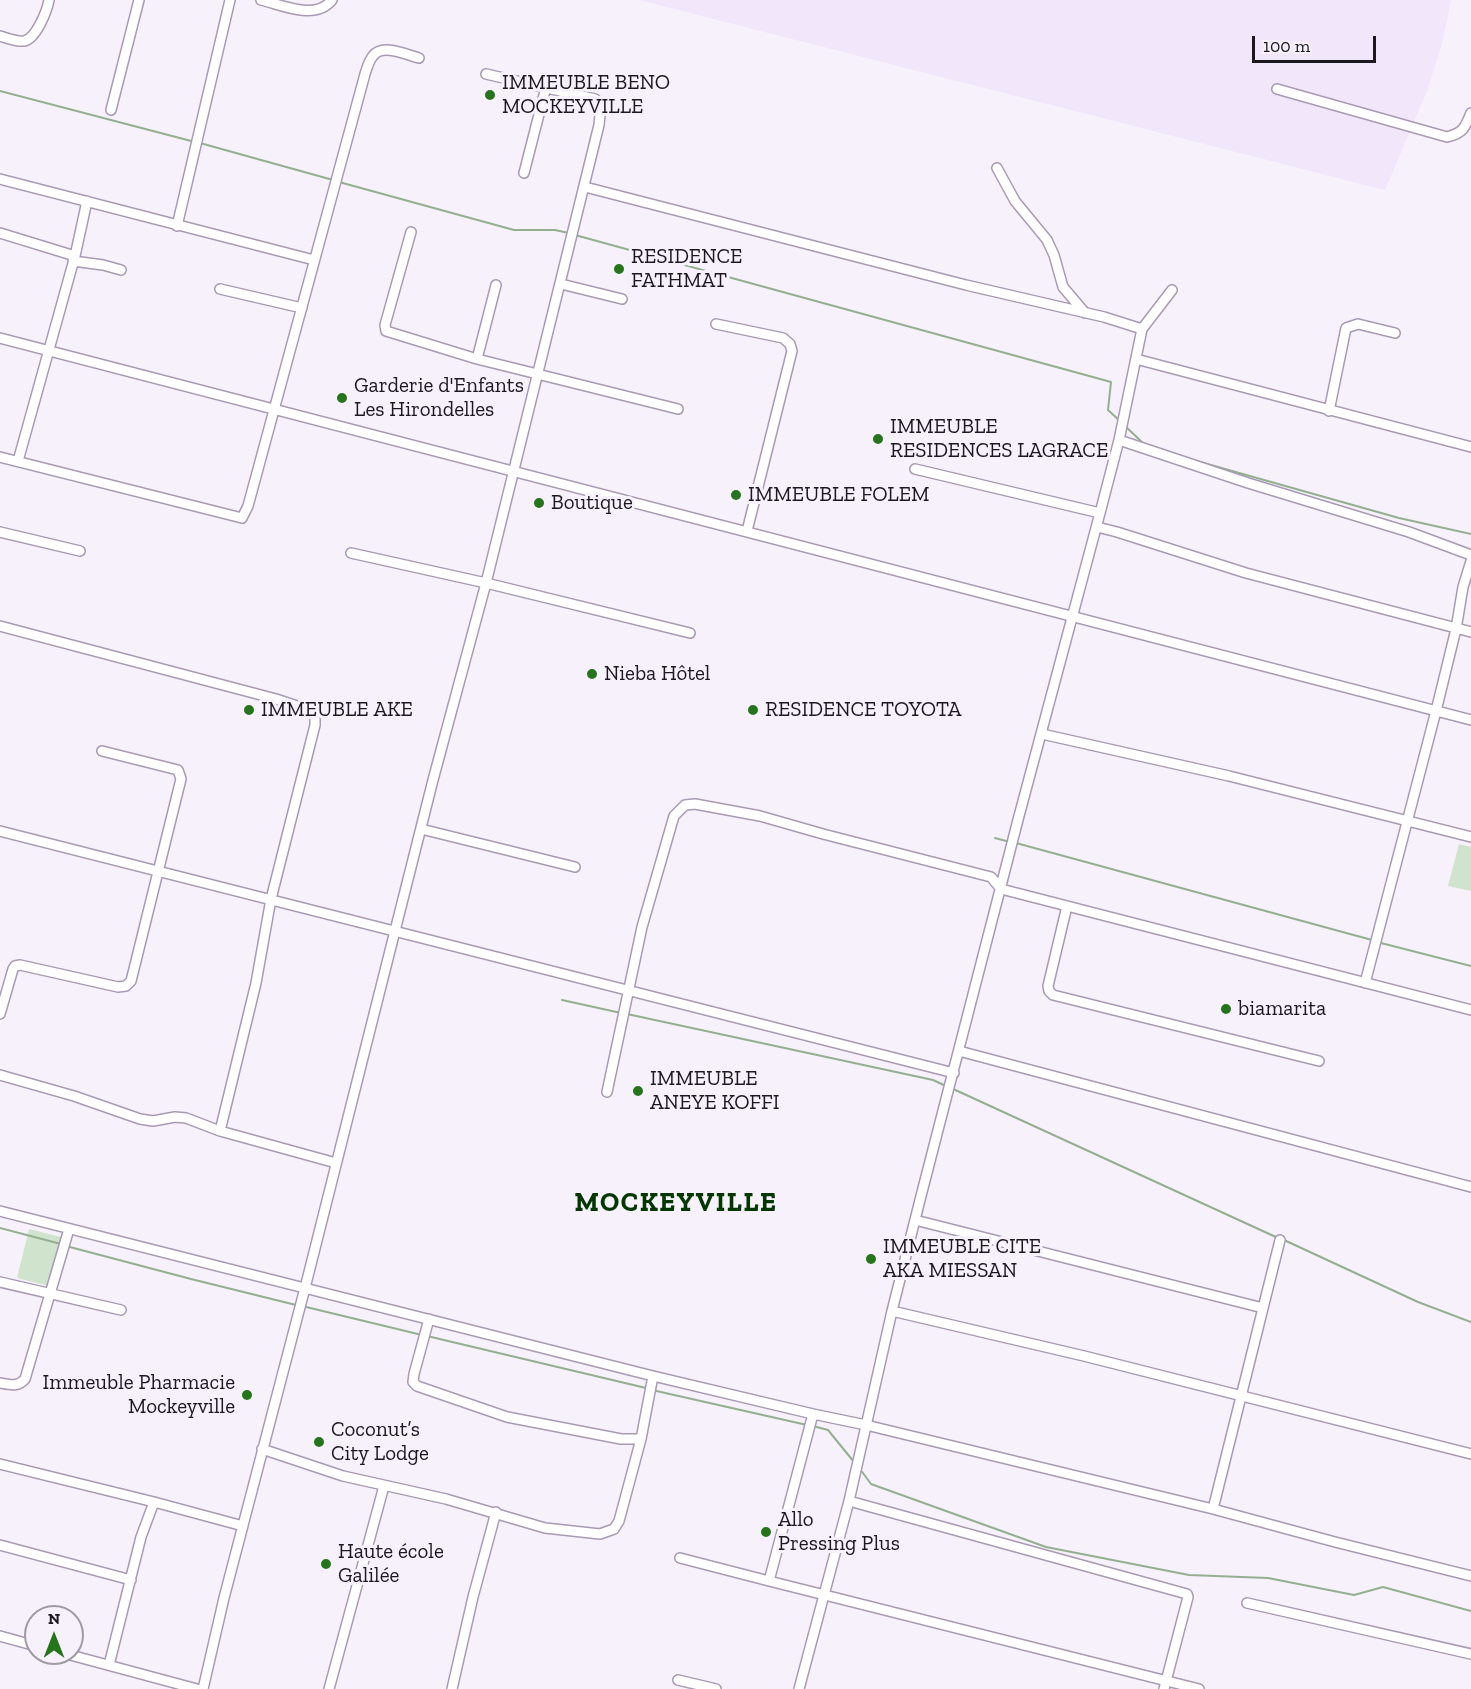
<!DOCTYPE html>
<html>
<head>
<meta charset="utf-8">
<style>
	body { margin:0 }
	#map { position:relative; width:1471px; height:1689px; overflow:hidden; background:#f7f1fc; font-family:"Zilla Slab",serif }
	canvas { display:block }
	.north { position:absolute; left:24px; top:1605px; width:60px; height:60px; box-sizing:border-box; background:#f7f1fc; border:2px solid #a09aa4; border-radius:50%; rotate:0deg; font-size:16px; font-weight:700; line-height:24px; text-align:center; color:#1d1720 }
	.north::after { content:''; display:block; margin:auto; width:21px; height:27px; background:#26751d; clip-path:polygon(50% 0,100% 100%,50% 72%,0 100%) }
	.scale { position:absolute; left:1252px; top:36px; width:124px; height:27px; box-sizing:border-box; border:3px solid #1d1720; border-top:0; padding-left:8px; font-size:18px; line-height:21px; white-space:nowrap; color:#1d1720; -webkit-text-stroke:4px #f7f1fc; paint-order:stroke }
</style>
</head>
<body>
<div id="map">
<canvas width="1471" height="1689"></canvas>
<div class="north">N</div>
<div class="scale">100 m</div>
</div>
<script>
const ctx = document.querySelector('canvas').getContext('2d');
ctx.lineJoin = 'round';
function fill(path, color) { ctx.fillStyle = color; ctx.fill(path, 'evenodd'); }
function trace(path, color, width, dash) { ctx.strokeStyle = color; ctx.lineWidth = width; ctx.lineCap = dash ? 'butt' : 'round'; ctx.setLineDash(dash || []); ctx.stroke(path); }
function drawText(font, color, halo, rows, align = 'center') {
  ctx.font = font + ' "Zilla Slab",serif'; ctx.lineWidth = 6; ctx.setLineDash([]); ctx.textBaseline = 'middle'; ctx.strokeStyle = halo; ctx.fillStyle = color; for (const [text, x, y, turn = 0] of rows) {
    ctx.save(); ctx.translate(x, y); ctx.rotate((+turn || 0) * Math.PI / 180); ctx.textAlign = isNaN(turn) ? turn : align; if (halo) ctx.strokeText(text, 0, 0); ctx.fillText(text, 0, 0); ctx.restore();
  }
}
const built = new Path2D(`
	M639 0H1451L1442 44 1427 91 1385 190Z`);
const green = new Path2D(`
	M1459 844 1471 847V891L1448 886Z
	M29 1229 61 1237 49 1286 17 1278Z`);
const stream = new Path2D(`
	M0 91 195 142
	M200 143 333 180
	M339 182 514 230H555L569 233
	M575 235 1111 382 1108 410 1120 421
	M1124 425 1144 444
	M1186 458 1399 518 1471 534
	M995 838 1010 842
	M1016 843 1372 940
	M1377 942 1471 966
	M562 1000 621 1013
	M627 1014 933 1080 946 1086
	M951 1088 1278 1238
	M0 1228 61 1244
	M1284 1240 1418 1302 1471 1322
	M66 1246 191 1279 296 1305
	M302 1306 422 1335
	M427 1336 646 1388
	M652 1390 807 1425
	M813 1426 828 1430 854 1462
	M860 1469 871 1484 1046 1547 1189 1575 1268 1578 1354 1595 1383 1587 1471 1611`);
const street = new Path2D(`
	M261 0C283 5 315 21 332 0
	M0 36C7 38 17 42 24 41 36 39 47 11 49 0
	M1277 89 1447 137C1463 133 1465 128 1471 113
	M111 110 139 0
	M997 168 1015 201 1047 240 1054 255 1063 287 1085 313
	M524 173 546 87
	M0 179 314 260
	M585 187 966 285 1104 317 1142 329
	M177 226 230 0
	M411 232 385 325 386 331 477 359 678 409
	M0 233 75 256
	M73 261 103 265 121 270
	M561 284 622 299
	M220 289 302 308
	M716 324 783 338 790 344 792 351 747 531
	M0 338 1471 720
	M477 359 496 285
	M1136 359 1471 447
	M1329 411 1346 328 1358 324 1395 333
	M1119 440 1248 483 1409 532 1471 555
	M0 457 242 518 248 506 365 74C367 68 369 60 373 56 382 43 407 55 419 58
	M18 461 75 256 87 201
	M915 469 1100 513
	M1097 527 1117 532 1246 573 1471 632
	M0 532 80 551
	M351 553 486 583 690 633
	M0 626 276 699 309 710 315 714V725L271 899 256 983 220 1131 336 1163
	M1042 734 1229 776 1471 837
	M421 829 575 867
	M0 831 954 1073
	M1067 906 1048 986 1049 991 1053 995 1319 1061
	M1365 983 1436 711 1456 629 1463 587 1471 561
	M0 1014 13 969 15 966 20 965 118 987 126 986 131 981 181 779 178 770 102 751
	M959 1051 1471 1187
	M0 1075 74 1096 140 1119 153 1121 175 1117 186 1118 220 1131
	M607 1092 642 927 674 816 685 805 695 804 760 816 823 834 991 877 1001 889 1471 1010
	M0 1211 653 1376 813 1414 866 1425 1213 1509
	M915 1220 1263 1308
	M1280 1240 1213 1509 1335 1542 1471 1576
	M0 1282 121 1310
	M892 1311 1084 1356 1471 1454
	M429 1319 414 1374 413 1382 417 1386 507 1417 621 1439H641
	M0 1383C11 1385 18 1387 25 1379L69 1229
	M813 1414 769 1581 1199 1689
	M262 1449 343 1476 446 1499 545 1528 600 1534 614 1529 619 1521 641 1439 653 1376
	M0 1464 154 1502 243 1526
	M849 1501 1187 1594 1188 1597 1164 1689
	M0 1545 131 1580
	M680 1558 769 1581
	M1247 1603 1471 1654
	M0 1636 36 1646
	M63 1653 197 1689
	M109 1665 141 1537 154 1502
	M678 1680 716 1689
	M203 1689 224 1598 305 1288 433 780 486 583 599 125 601 105 595 99 486 74
	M329 1689 384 1486
	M452 1689 473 1597 496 1512
	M799 1689 849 1501 892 1311 921 1196 1019 816 1100 513 1119 440 1142 329 1172 290`);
const markers = [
	[490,95,6,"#26751d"],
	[619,269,6,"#26751d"],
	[342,398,6,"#26751d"],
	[878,439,6,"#26751d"],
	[736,495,6,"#26751d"],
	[539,503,6,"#26751d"],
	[592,674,6,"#26751d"],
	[249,710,6,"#26751d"],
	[753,710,6,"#26751d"],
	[1226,1009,6,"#26751d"],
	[638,1091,6,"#26751d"],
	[871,1259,6,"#26751d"],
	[247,1395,6,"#26751d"],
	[319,1442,6,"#26751d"],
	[766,1532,6,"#26751d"],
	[326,1564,6,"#26751d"]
];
const poiNames = [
	["IMMEUBLE BENO",502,83],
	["MOCKEYVILLE",502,107],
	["RESIDENCE",631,257],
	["FATHMAT",631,281],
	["Garderie d'Enfants",354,386],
	["Les Hirondelles",354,410],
	["IMMEUBLE",890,427],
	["RESIDENCES LAGRACE",890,451],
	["IMMEUBLE FOLEM",748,495],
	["Boutique",551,503],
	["Nieba Hôtel",604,674],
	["IMMEUBLE AKE",261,710],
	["RESIDENCE TOYOTA",765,710],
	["biamarita",1238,1009],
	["IMMEUBLE",650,1079],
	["ANEYE KOFFI",650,1103],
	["IMMEUBLE CITE",883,1247],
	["AKA MIESSAN",883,1271],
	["Immeuble Pharmacie",235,1383,"right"],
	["Mockeyville",235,1407,"right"],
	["Coconut’s",331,1430],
	["City Lodge",331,1454],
	["Allo",778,1520],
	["Pressing Plus",778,1544],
	["Haute école",338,1552],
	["Galilée",338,1576]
];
const districtNames = [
	["MOCKEYVILLE",676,1203]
];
fill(built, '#f2e6fa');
fill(green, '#d0e3cd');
trace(stream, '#94af90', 2);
trace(street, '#a99ab4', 12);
trace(street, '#fff', 9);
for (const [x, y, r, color] of markers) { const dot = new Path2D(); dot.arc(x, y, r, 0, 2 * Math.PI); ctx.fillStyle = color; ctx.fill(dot); trace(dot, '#f7f1fc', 2); }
drawText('21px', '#1d1720', '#f7f1fc', poiNames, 'left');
ctx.letterSpacing = '1.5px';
drawText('bold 27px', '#023800', '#f7f1fc', districtNames);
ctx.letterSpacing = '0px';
</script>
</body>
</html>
